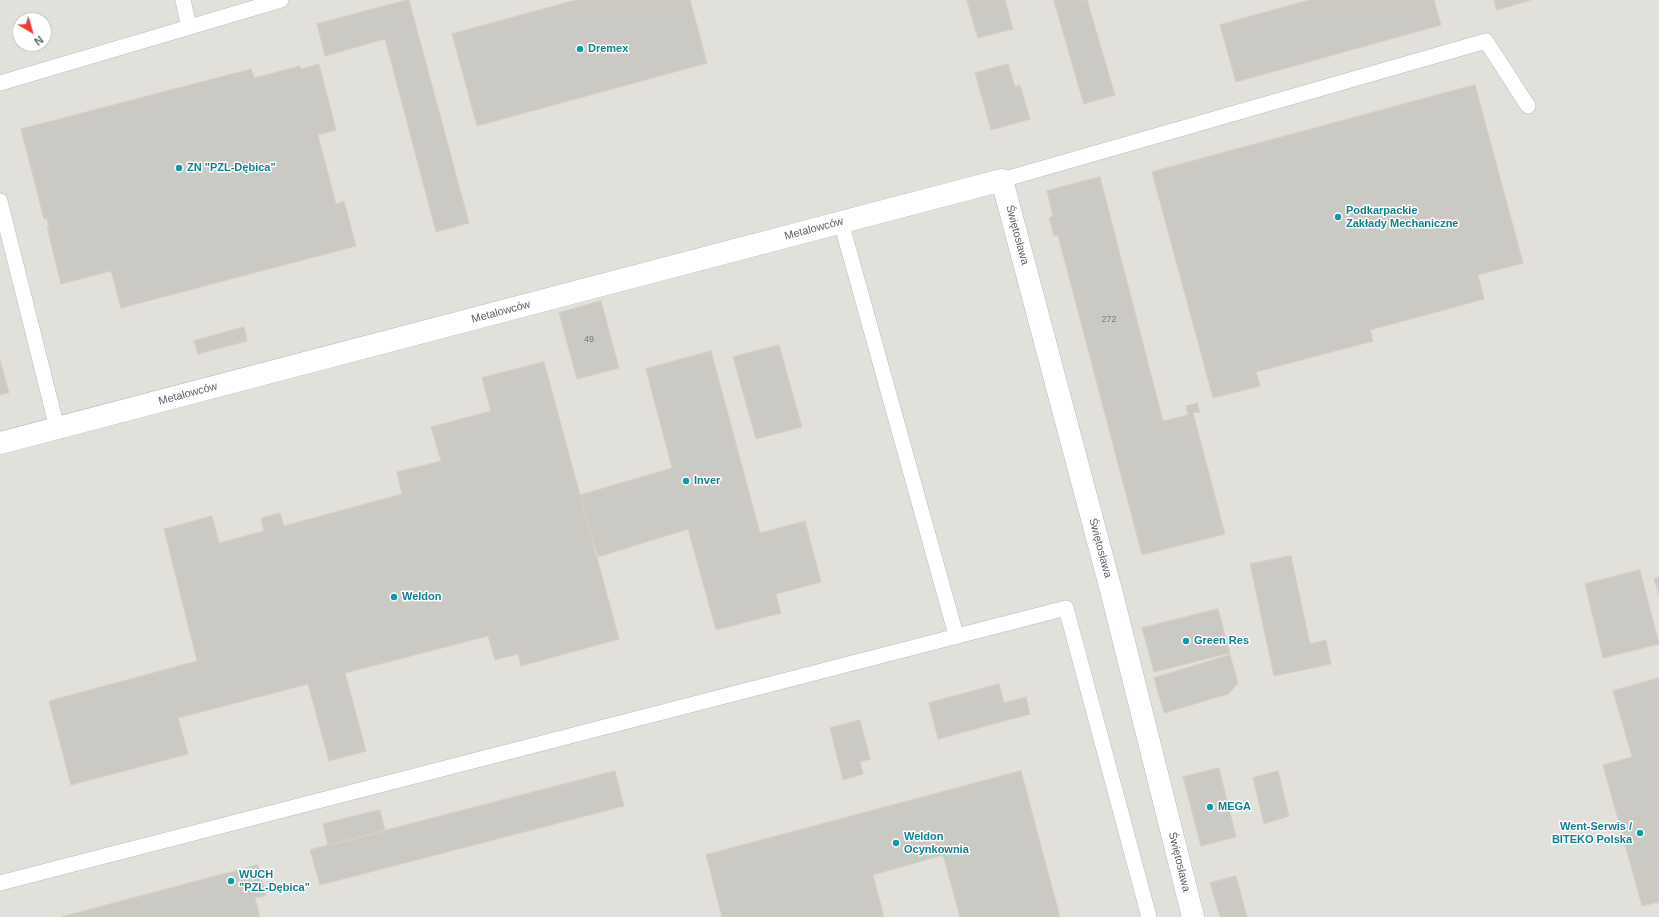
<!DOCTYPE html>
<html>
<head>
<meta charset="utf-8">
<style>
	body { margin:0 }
	#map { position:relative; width:1659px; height:917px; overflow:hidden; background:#f0eee6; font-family:Helvetica,sans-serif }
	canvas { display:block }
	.north { position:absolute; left:12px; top:12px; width:40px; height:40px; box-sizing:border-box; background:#fff; border:1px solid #bec0c2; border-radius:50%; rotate:142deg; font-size:11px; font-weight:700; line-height:16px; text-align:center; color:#5d6267 }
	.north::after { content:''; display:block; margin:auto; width:14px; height:18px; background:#f1392c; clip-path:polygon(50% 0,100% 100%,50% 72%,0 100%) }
</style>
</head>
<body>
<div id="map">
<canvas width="1659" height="917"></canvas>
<div class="north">N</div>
</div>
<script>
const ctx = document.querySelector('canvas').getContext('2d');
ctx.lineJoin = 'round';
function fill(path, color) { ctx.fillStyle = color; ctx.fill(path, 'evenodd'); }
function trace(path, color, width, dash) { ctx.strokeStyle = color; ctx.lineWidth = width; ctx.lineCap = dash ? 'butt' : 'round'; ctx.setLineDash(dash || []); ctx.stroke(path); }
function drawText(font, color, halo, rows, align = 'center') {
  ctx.font = font + ' Helvetica,sans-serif'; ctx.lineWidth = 3; ctx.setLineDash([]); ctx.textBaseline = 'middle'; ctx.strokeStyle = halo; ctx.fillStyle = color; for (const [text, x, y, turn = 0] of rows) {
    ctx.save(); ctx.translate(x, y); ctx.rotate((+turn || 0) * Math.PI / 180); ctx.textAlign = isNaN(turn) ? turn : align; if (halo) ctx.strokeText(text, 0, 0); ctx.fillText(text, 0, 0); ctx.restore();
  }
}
const industrial = new Path2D(`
	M0 0H1659V917H0ZM20 20H44V44H20Z`);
const building = new Path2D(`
	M407 0H409L469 223 436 232 385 39 325 56 317 24Z
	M576 0H690L707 63 477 126 452 34Z
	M967 0H1005L1013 29 978 38Z
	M1054 0H1087L1115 95 1084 104Z
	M1309 0H1434L1441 25 1236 82 1220 25Z
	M1494 0H1531L1497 10Z
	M319 64 336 130 318 135 336 204 344 201 356 246 121 308 111 271 61 284 47 227H49L47 219H44L21 129 251 69 254 78 300 66 301 69Z
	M1008 64 1015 87 1020 85 1030 119 991 130 975 73Z
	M1475 85 1523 263 1478 275 1484 299 1370 330 1373 341 1256 372 1260 386 1213 398 1152 172Z
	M1100 177 1163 421 1188 415 1186 406 1197 403 1200 412 1193 413 1225 534 1142 555 1058 235 1054 236 1049 218 1053 216 1047 191Z
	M601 301 619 368 577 379 559 313Z
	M244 327 247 341 198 354 194 341Z
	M779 345 802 427 756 439 733 357Z
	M711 351 760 533 805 521 821 582 776 594 781 613 716 630 688 529 598 557 580 495 672 468 646 369Z
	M0 360 9 393 0 395Z
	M544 362 619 639 521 666 518 654 495 660 488 636 345 673 366 751 329 761 308 684 178 718 188 754 71 785 49 701 197 661 164 529 212 516 219 543 264 531 261 518 280 513 284 526 402 494 397 472 441 461 431 427 491 411 482 378Z
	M1291 556 1310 644 1326 640 1331 664 1274 676 1250 564Z
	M1640 570 1659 644 1603 658 1585 584Z
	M1659 577V596L1654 579Z
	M1218 609 1230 653 1154 672 1142 628Z
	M1230 655 1238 683 1228 694 1164 713 1154 678Z
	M1659 678V902L1642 906 1603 765 1632 757 1613 691Z
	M999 684 1004 703 1026 697 1030 714 938 739 929 703Z
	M860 720 870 759 860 762 863 774 843 780 830 728Z
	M1219 768 1236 837 1201 846 1183 777Z
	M615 771 624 806 320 885 310 850Z
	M1021 771 1060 917H960L943 855 873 875 884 917H722L706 855Z
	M1278 771 1289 816 1264 824 1253 778Z
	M380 810 385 831 328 846 323 824Z
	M258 865 266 896 255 898 260 917H61Z
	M1236 876 1247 917H1220L1210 883Z`);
const lane = new Path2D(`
	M183 0 189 27
	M0 83 281 0
	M1002 180 1486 41 1528 106
	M0 201 57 428
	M841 222 956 635
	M0 883 1066 608 1149 917`);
const street = new Path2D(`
	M0 443 1002 180 1111 590 1193 917`);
const markers = [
	[580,49,4,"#0f9aa8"],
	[179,168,4,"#0f9aa8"],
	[1338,217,4,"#0f9aa8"],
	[686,481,4,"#0f9aa8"],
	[394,597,4,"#0f9aa8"],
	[1186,641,4,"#0f9aa8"],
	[1210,807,4,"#0f9aa8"],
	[1640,833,4,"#0f9aa8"],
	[896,843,4,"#0f9aa8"],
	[231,881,4,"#0f9aa8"]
];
const numberNames = [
	["272",1109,320],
	["49",589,340]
];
const cultureNames = [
	["Dremex",588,49],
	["ZN \"PZL-Dębica\"",187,168],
	["Podkarpackie",1346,211],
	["Zakłady Mechaniczne",1346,224],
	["Inver",694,481],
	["Weldon",402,597],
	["Green Res",1194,641],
	["MEGA",1218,807],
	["Went-Serwis /",1632,827,"right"],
	["BITEKO Polska",1632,840,"right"],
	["Weldon",904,837],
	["Ocynkownia",904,850],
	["WUCH",239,875],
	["\"PZL-Dębica\"",239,888]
];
const streetNames = [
	["Metalowców",814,229,-15],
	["Świętosława",1017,235,75],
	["Metalowców",501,312,-15],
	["Metalowców",188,394,-15],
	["Świętosława",1100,548,75],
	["Świętosława",1179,862,76]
];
fill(industrial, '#e1e0da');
fill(building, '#cbc9c3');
trace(building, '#d5d0c4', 1);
trace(lane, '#b8bcc0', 16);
trace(street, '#b8bcc0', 23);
trace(lane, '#fff', 15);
trace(street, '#fff', 22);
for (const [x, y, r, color] of markers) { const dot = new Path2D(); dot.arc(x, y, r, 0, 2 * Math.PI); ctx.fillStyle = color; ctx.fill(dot); trace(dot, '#fff', 1.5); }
drawText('9px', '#787c7e', null, numberNames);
drawText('bold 11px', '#0d838f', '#fff', cultureNames, 'left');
drawText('11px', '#5d6267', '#fff', streetNames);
</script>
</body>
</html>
